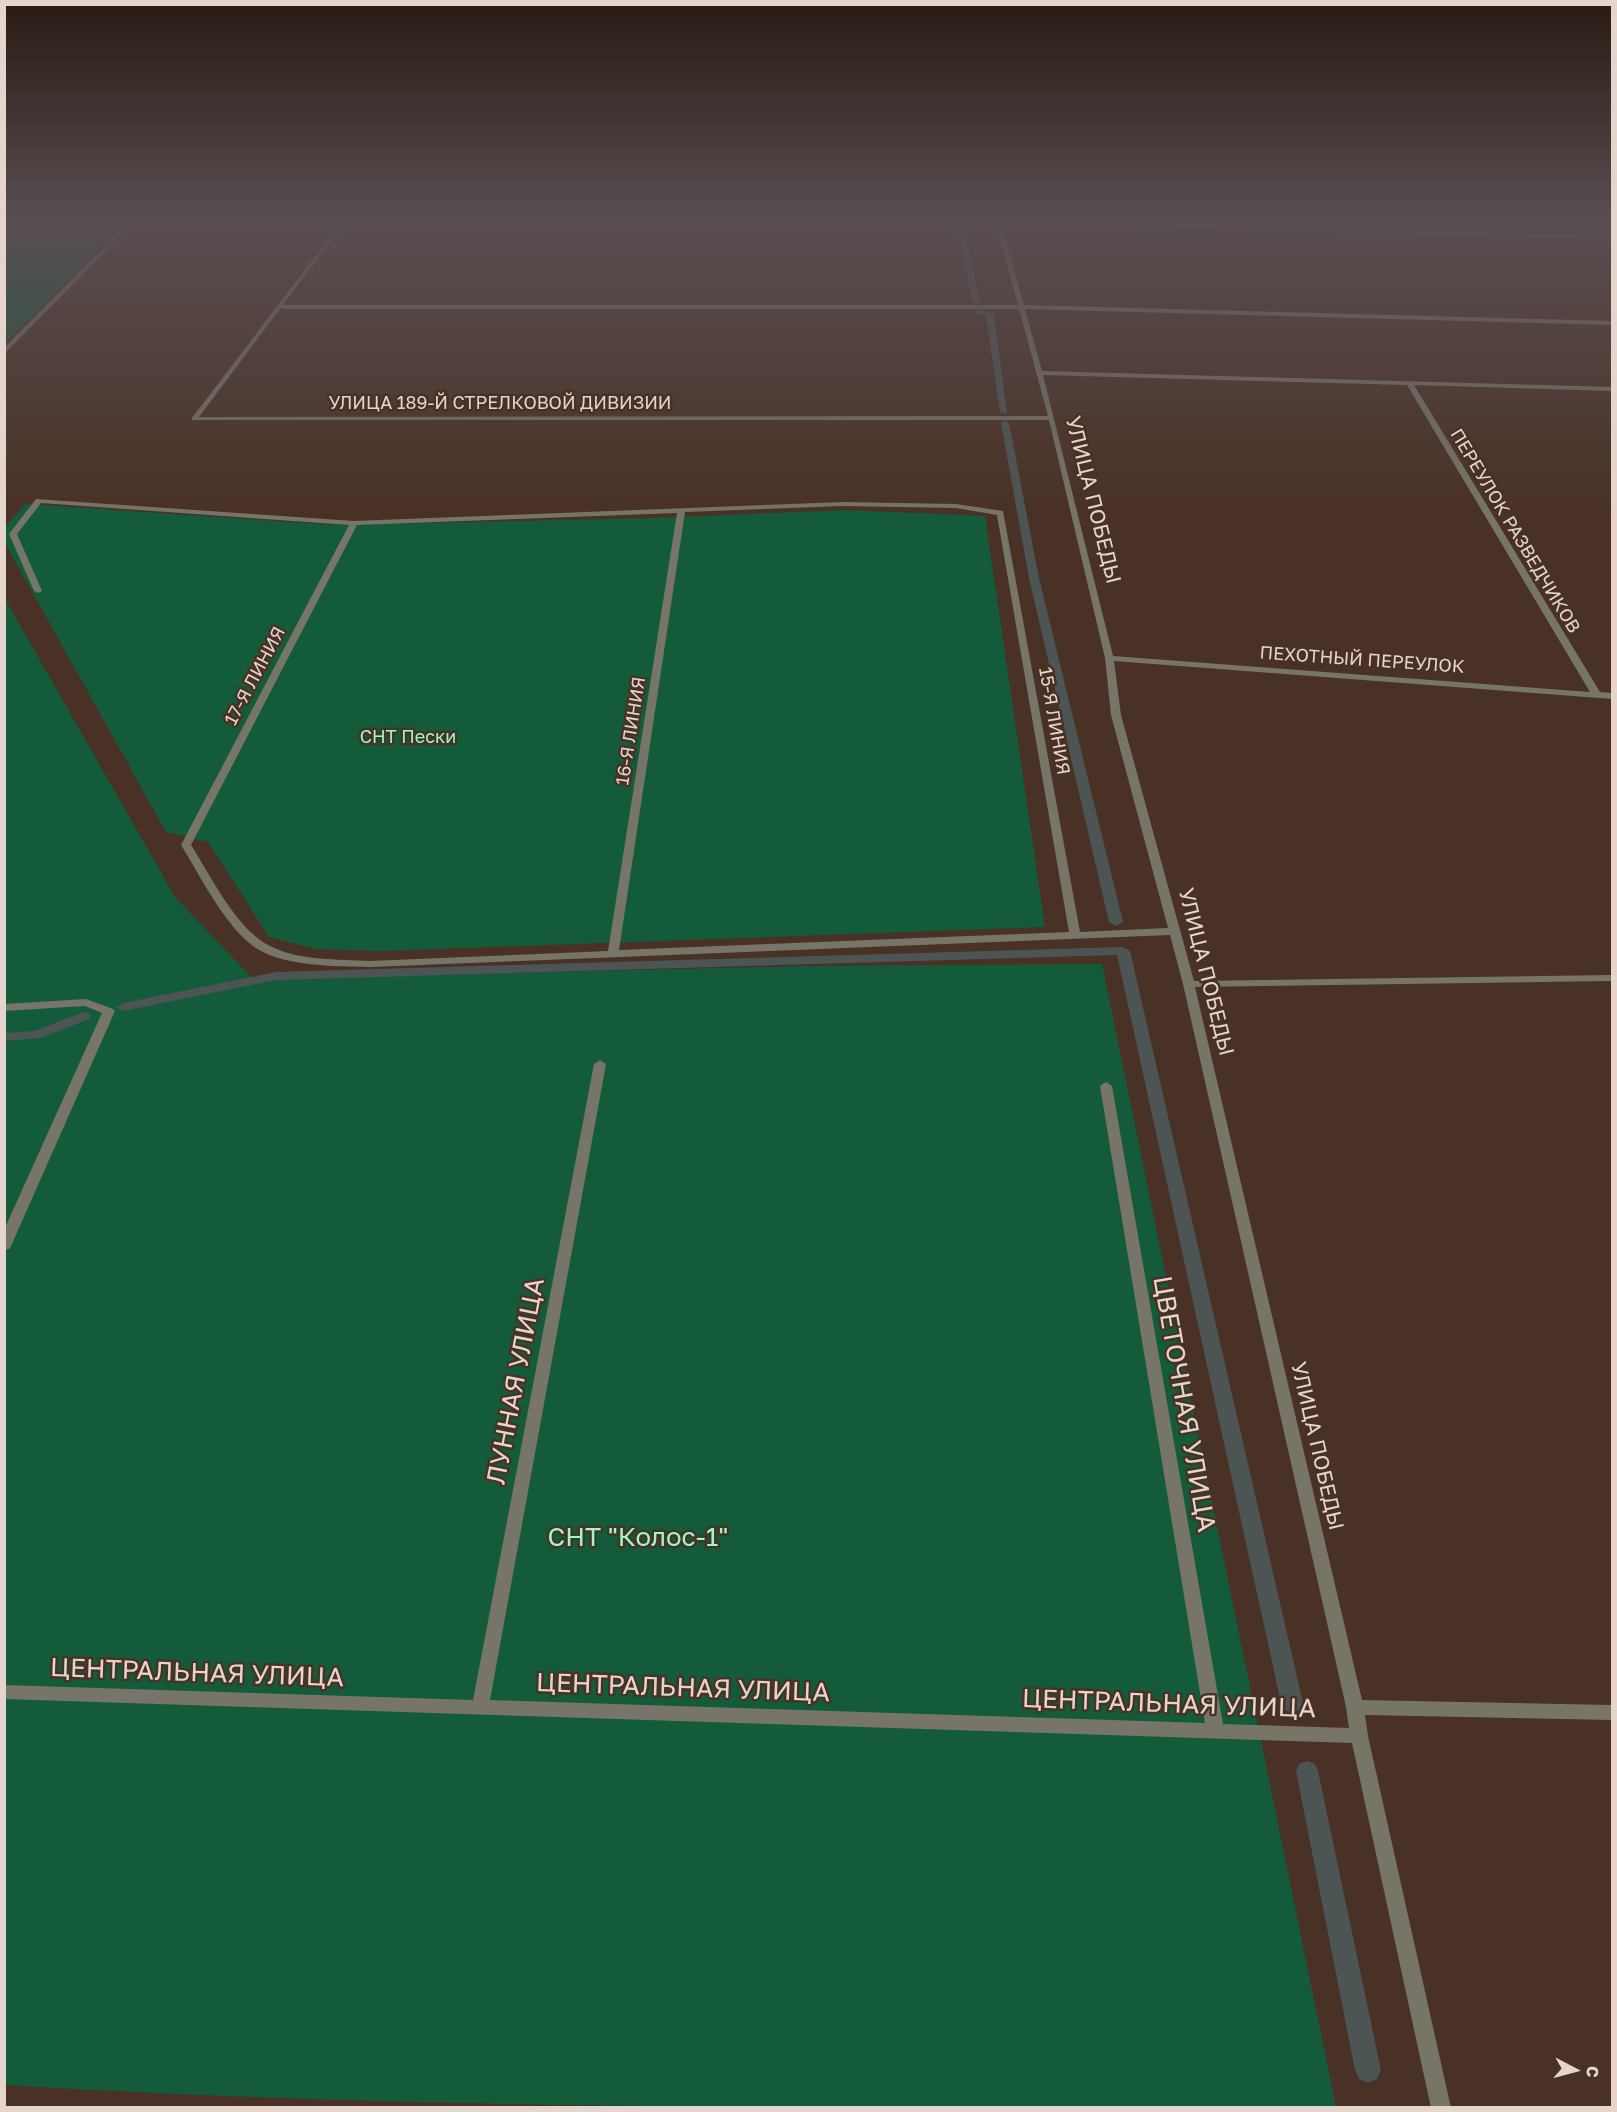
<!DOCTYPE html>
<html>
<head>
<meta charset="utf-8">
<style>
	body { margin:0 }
	#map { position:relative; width:1617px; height:2112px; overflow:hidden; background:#493125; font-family:"Golos Text",sans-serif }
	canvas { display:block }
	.frame { position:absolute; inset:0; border:6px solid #e5d5cd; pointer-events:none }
	.north { position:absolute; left:1545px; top:2040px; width:60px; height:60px; -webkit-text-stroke:4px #493125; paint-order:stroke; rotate:96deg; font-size:16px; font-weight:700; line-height:24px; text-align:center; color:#e5d5cd }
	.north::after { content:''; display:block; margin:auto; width:21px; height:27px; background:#e5d5cd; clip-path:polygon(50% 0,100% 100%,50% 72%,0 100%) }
</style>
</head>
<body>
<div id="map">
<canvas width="1617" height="2112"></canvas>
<div class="frame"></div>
<div class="north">С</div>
</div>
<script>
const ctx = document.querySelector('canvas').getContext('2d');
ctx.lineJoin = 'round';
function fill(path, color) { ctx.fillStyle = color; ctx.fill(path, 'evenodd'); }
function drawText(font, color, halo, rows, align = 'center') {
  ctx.font = font + ' "Golos Text",sans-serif'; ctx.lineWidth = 5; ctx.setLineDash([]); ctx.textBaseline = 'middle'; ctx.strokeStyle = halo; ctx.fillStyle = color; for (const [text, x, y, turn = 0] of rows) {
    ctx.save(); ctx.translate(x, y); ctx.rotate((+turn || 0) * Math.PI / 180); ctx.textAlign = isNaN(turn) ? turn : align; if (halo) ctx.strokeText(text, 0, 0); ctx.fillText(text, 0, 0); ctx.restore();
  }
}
const green = new Path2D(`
	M5 222H123L5 343 4 222Z
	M25 504 335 525 655 518 845 510 985 516 1045 927 382 951 315 949 269 937 208 842 166 832 5 543 4 528Z
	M4 597 175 897 253 979 805 966 1102 964 1336 2107C892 2107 448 2112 5 2085Z`);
const stream = new Path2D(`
	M960 222 963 224 980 301 976 303 972 301 957 224Z
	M979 309 994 314 1007 414 1000 412 986 315 976 313Z
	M1005 420 1009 423 1039 578 1123 922 1116 926 1109 922 1029 578 1001 423Z
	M1123 947 1130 951 1303 1703 1300 1710 1292 1712 1284 1710 1281 1703 1117 955 276 980 123 1011 116 1007 123 1003 276 972Z
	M84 1012 89 1013 91 1016 89 1019 41 1038 4 1041V1033L34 1031Z
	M1307 1761 1315 1764 1318 1771 1381 2070 1377 2079 1368 2083 1359 2079 1355 2070 1296 1771 1299 1764Z`);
const minor = new Path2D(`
	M129 222H135L4 354V348Z
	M341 222H1052L1612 236V239L1001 224 1024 305 1612 321V325L1025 309 1042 371 1612 387V391L1414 385 1600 692 1612 693V699L1114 661 1121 715 1194 981 1612 975V981L1195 987 1362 1700 1612 1705V1720L1365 1715 1368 1736 1451 2108H1431L1352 1743 4 1699V1685L473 1700 594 1064 600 1060 606 1064 490 1700 1205 1723 1100 1086 1106 1082 1112 1086 1223 1724 1349 1728 1346 1707 1183 984 1170 935 370 967C336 966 281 967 253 946 223 923 201 877 181 845L349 525 41 503 17 534 42 591 38 593 34 591 9 534 36 499 354 521 842 502 956 504 1003 511 1080 932 1168 928 1111 715 1105 658 1049 420H192V418ZM996 224 1018 305H283L343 226ZM280 309H1019L1048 416 199 417ZM1043 375 1407 385 1590 692 1113 656ZM842 506 956 508 997 515 1069 932 619 950 685 512ZM677 513 608 951 370 961C338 959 299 961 270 946 236 929 211 876 191 845L357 525Z
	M86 999 113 1009 115 1011 11 1246 9 1249 4 1250V1230L102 1013 85 1006 4 1011V1004Z`);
const farStreetnames = [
	["УЛИЦА 189-Й СТРЕЛКОВОЙ ДИВИЗИИ",500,403],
	["ПЕРЕУЛОК РАЗВЕДЧИКОВ",1515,531,59],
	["ПЕХОТНЫЙ ПЕРЕУЛОК",1362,660,4],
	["17-Я ЛИНИЯ",255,676,-62],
	["15-Я ЛИНИЯ",1054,721,80],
	["16-Я ЛИНИЯ",631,731,-81]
];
const farParknames = [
	["СНТ Пески",408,737]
];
const streetNames = [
	["УЛИЦА ПОБЕДЫ",1093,500,76],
	["УЛИЦА ПОБЕДЫ",1206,972,76],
	["УЛИЦА ПОБЕДЫ",1317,1446,77]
];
const nearStreetnames = [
	["ЛУННАЯ УЛИЦА",516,1381,-79],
	["ЦВЕТОЧНАЯ УЛИЦА",1184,1404,80],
	["ЦЕНТРАЛЬНАЯ УЛИЦА",197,1673,2],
	["ЦЕНТРАЛЬНАЯ УЛИЦА",683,1688,2],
	["ЦЕНТРАЛЬНАЯ УЛИЦА",1169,1704,2]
];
const nearParknames = [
	["СНТ \"Колос-1\"",638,1538]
];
fill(green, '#145b3c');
fill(stream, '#4c5554');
fill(minor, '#767568');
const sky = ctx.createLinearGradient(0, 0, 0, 517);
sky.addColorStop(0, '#281b14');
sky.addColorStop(0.43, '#594e51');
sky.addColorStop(1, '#594e5100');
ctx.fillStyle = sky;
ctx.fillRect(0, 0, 1617, 517);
drawText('18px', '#e5d5cd', '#493125', farStreetnames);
drawText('18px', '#94fdc5', '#493125', farParknames);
drawText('21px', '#e5d5cd', '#493125', streetNames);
drawText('26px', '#e5d5cd', '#493125', nearStreetnames);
drawText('26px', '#94fdc5', '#493125', nearParknames);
</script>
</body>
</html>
